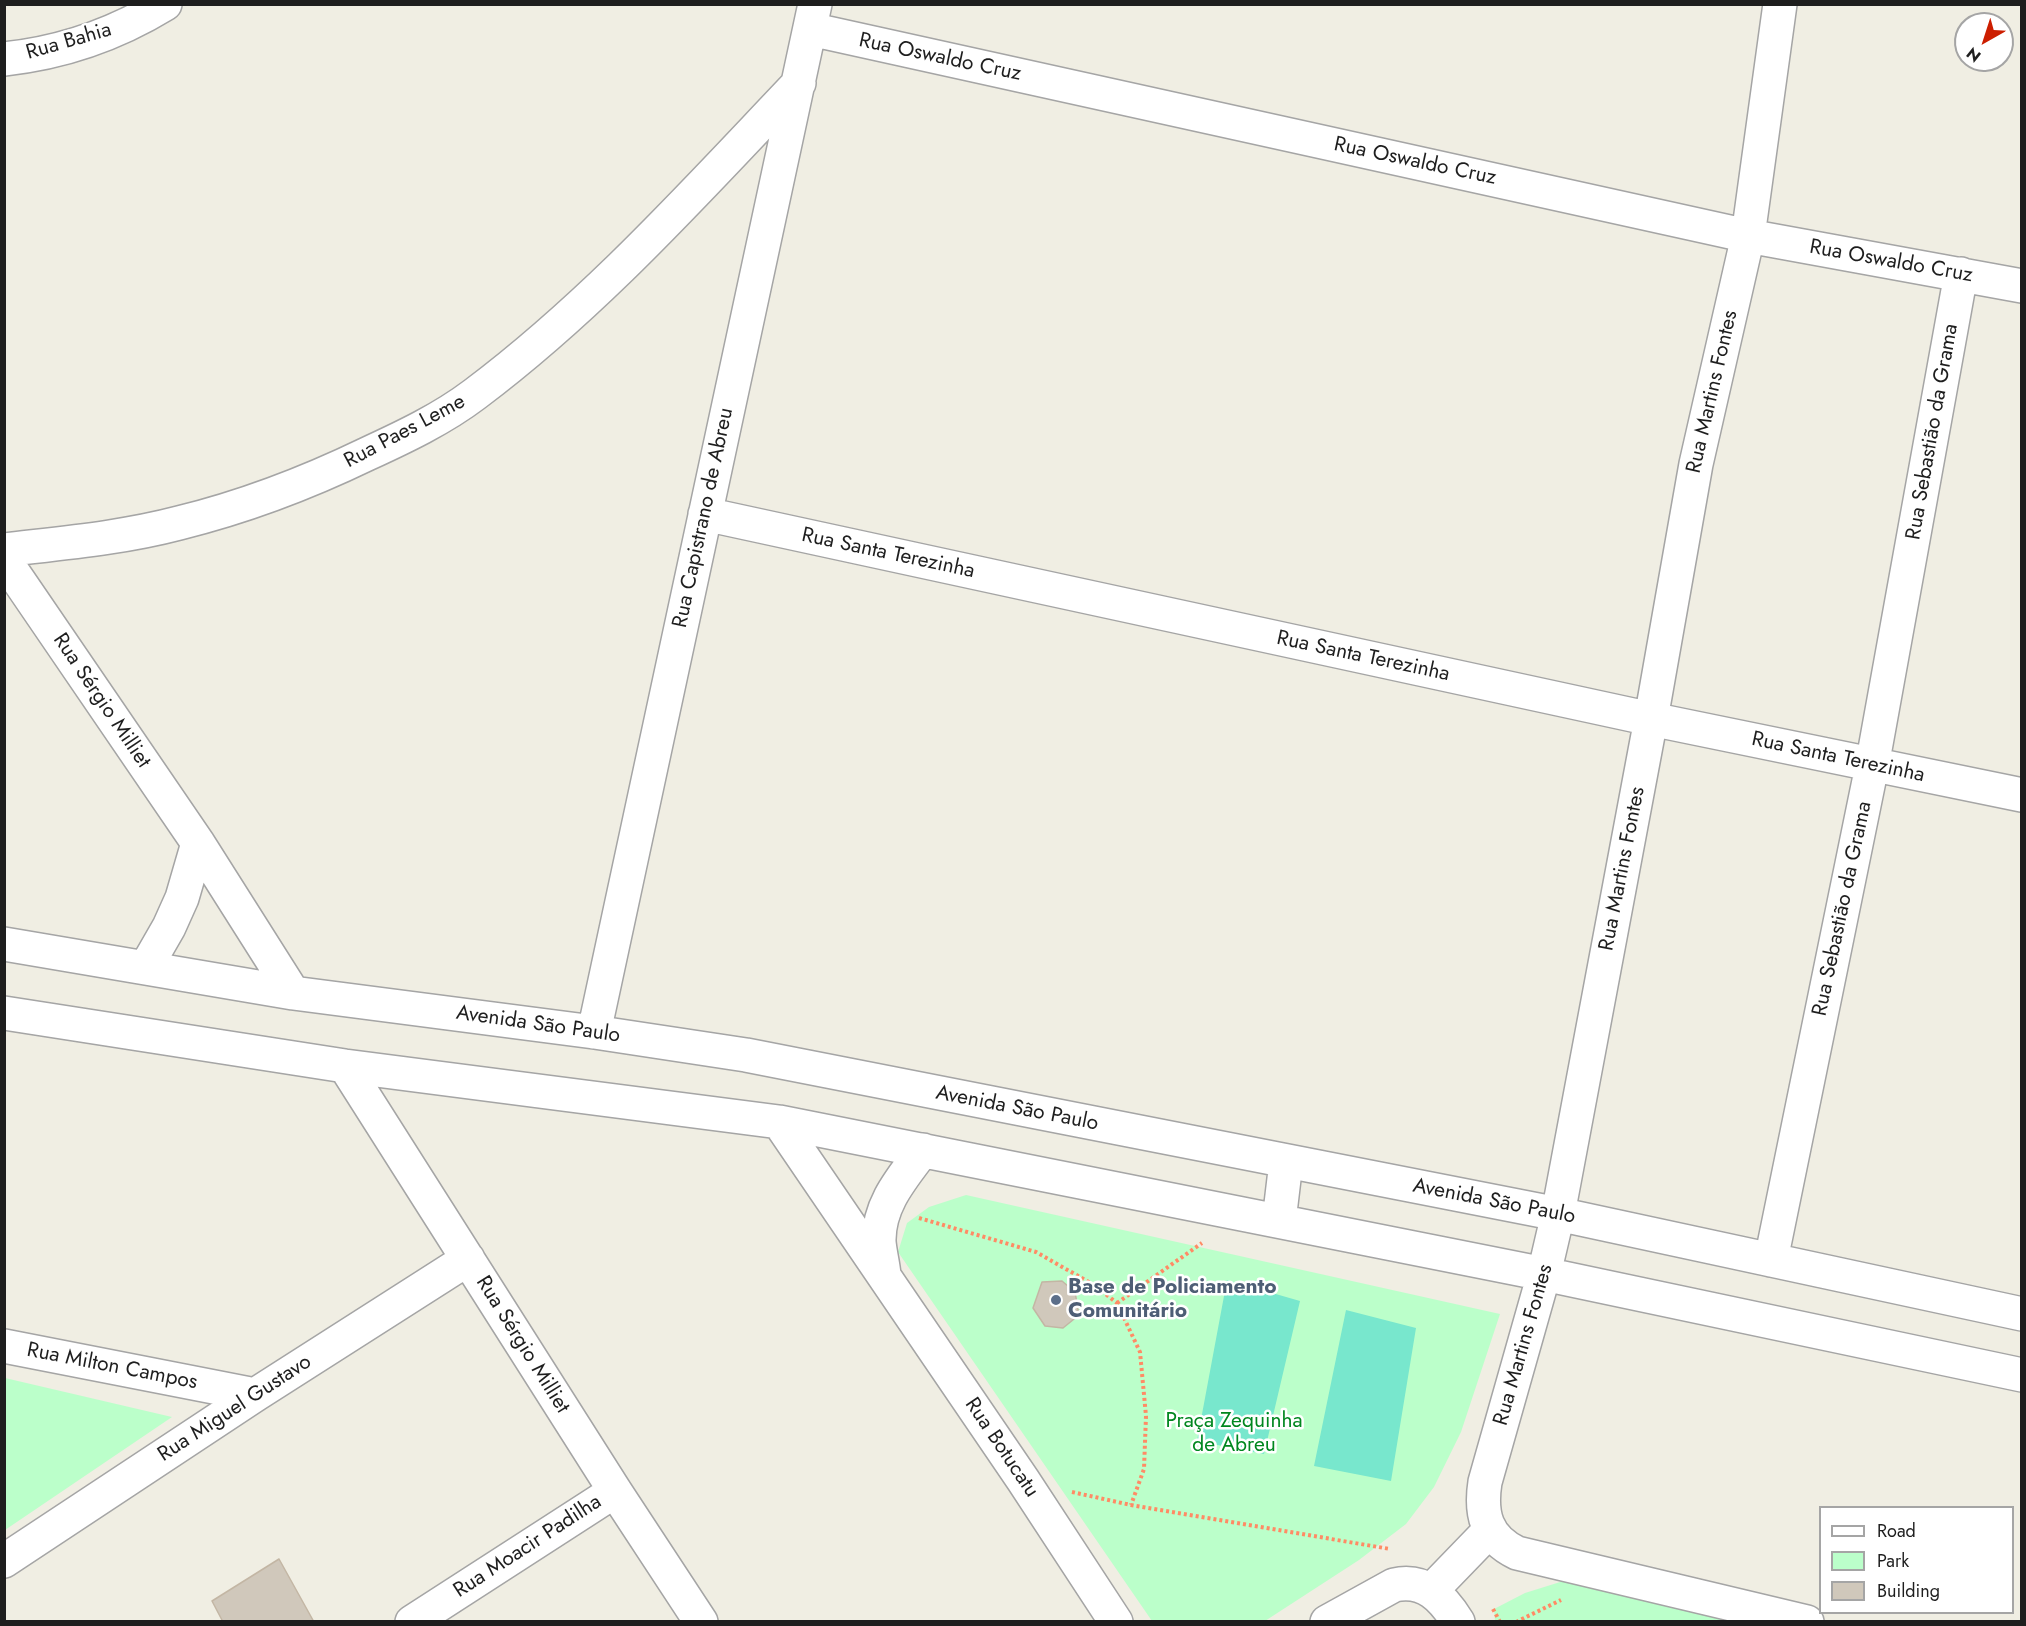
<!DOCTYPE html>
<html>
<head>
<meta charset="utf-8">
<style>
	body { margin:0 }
	#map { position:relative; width:2026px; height:1626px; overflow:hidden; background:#f0eee3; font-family:Jost,sans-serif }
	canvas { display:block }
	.frame { position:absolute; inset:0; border:6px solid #1e1e1e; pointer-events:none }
	.legend { position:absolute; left:1819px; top:1506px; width:195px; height:108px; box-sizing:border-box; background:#fff; border:2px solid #a5a5a5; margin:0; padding:8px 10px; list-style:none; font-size:18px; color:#1e1e1e }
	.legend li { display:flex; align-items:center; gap:12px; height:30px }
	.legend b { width:30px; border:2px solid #a5a5a5 }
	.north { position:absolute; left:1954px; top:12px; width:60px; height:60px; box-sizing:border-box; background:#fff; border:2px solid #a5a5a5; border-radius:50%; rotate:219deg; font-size:16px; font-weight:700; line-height:24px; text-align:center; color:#1e1e1e }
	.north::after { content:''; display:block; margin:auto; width:21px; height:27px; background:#cc1e00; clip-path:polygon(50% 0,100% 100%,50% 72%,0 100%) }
</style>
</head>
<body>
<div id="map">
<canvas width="2026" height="1626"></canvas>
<div class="frame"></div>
<ul class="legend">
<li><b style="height:8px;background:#fff"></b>Road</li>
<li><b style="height:16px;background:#bbffca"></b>Park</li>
<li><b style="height:16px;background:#d0c8bb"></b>Building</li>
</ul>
<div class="north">N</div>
</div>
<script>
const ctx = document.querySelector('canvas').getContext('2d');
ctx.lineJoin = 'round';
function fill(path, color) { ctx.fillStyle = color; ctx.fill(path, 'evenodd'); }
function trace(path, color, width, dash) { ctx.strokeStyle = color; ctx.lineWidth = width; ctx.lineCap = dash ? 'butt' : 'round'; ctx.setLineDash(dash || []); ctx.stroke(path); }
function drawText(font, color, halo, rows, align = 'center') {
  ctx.font = font + ' Jost,sans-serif'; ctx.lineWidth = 5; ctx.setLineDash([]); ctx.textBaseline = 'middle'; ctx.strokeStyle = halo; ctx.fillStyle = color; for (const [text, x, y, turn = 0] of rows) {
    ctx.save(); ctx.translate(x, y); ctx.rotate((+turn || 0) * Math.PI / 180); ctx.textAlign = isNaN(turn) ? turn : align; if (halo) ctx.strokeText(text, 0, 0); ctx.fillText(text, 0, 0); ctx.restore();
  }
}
const park = new Path2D(`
	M966 1195 1500 1314 1461 1432 1434 1487 1406 1524 1359 1560 1265 1621H1152L898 1252 907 1223 929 1207Z
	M5 1378 172 1417 5 1530Z
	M1573 1578 1729 1621H1495L1494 1609 1525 1593Z`);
const pitch = new Path2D(`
	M1227 1280 1300 1301 1264 1454 1197 1441Z
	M1346 1310 1416 1328 1391 1481 1314 1466Z`);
const building = new Path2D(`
	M1062 1281 1075 1292 1079 1315 1063 1328 1045 1326 1033 1308 1042 1282Z
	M279 1559 314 1622H223L212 1601Z`);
const path = new Path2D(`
	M919 1218 1036 1252 1094 1285 1117 1303 1140 1352 1146 1416 1144 1469 1131 1505
	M1117 1303 1202 1243
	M1072 1492 1131 1505 1390 1549
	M1493 1609 1500 1622
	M1516 1622 1561 1600`);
const minor = new Path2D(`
	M1780 4 1748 236 1696 464 1651 719 1558 1214 1544 1274 1485 1482C1480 1514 1486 1538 1517 1553L1807 1622
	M810 29 1748 236 2022 286
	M4 59C62 53 116 34 165 4
	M705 514 1651 719 2022 795
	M4 550C63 543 122 538 179 523 244 507 307 483 367 454 404 437 442 419 475 394 595 304 696 191 799 83
	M4 559 198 843 293 993
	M4 944 293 993 594 1032 746 1055 1558 1214 2022 1314
	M146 967 169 927 182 898 198 843
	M4 1013 345 1066 779 1122 1544 1274 2022 1375
	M594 1032 815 4
	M345 1066 615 1491 701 1622
	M779 1122 1023 1480 1116 1622
	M1279 1221 1286 1162
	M1771 1260 1872 766 1961 274
	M884 1275C883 1264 880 1253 879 1242 878 1205 902 1178 923 1150
	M4 1346 255 1395
	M4 1561 255 1395 468 1259
	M1431 1591 1490 1530
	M412 1622 615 1491
	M1327 1622 1394 1585C1425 1578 1443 1598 1458 1622`);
const markers = [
	[1056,1300,6,"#5c6f8a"]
];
const streetNames = [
	["Rua Bahia",69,42,-16],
	["Rua Oswaldo Cruz",940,58,12],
	["Rua Oswaldo Cruz",1415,162,12],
	["Rua Oswaldo Cruz",1891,262,10],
	["Rua Martins Fontes",1713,392,-77],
	["Rua Paes Leme",405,432,-28],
	["Rua Sebastião da Grama",1933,432,-80],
	["Rua Capistrano de Abreu",704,518,-78],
	["Rua Santa Terezinha",888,554,12],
	["Rua Santa Terezinha",1363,657,12],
	["Rua Sérgio Milliet",101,701,56],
	["Rua Santa Terezinha",1838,758,12],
	["Rua Martins Fontes",1623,869,-79],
	["Rua Sebastião da Grama",1843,909,-78],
	["Avenida São Paulo",538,1025,8],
	["Avenida São Paulo",1017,1109,11],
	["Avenida São Paulo",1494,1202,11],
	["Rua Sérgio Milliet",522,1345,58],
	["Rua Martins Fontes",1524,1345,-74],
	["Rua Milton Campos",112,1367,11],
	["Rua Miguel Gustavo",235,1409,-33],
	["Rua Botucatu",1001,1448,56],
	["Rua Moacir Padilha",528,1547,-33]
];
const serviceNames = [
	["Base de Policiamento",1068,1288],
	["Comunitário",1068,1312]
];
const parkNames = [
	["Praça Zequinha",1234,1422],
	["de Abreu",1234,1446]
];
fill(park, '#bbffca');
fill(pitch, '#78e7cd');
fill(building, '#d0c8bb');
trace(building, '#c3b6a4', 1.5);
trace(minor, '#a5a5a5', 36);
trace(path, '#ff8b65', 4, [3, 3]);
trace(minor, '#fff', 33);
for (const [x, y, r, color] of markers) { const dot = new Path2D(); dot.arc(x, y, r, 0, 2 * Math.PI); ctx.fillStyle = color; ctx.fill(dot); trace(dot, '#fff', 2); }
drawText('21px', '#1e1e1e', '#fff', streetNames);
drawText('bold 21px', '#4e5e75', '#fff', serviceNames, 'left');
drawText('21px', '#00871f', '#fff', parkNames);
</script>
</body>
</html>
